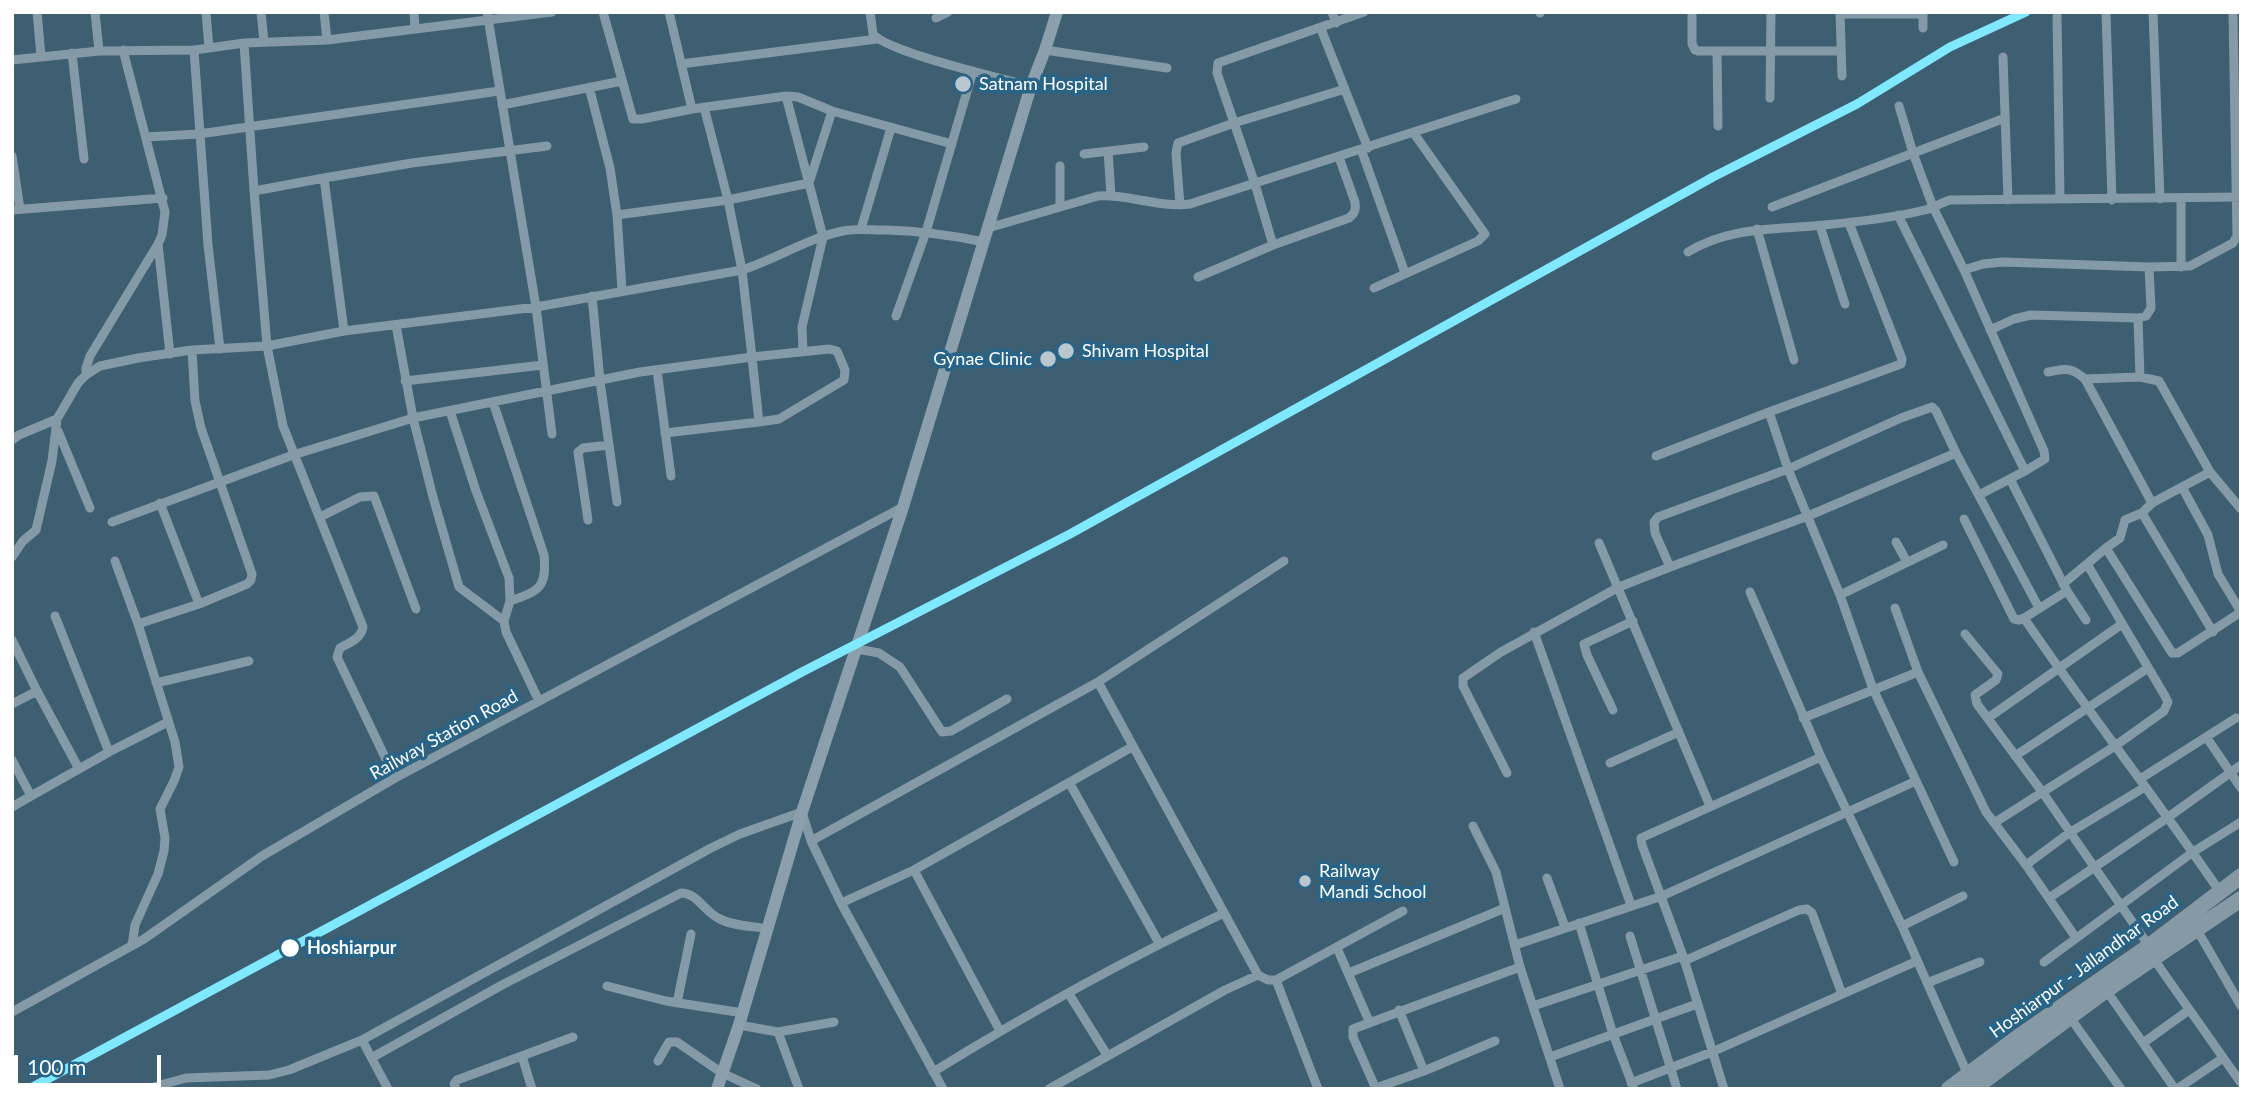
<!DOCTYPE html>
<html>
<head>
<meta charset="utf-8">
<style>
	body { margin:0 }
	#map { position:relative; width:2253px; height:1101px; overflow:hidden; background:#3e5e72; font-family:Lato,sans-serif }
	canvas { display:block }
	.frame { position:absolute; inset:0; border:14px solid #fff; pointer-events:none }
	.scale { position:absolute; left:14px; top:1055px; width:147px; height:32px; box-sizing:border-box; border:4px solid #fff; border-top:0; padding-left:9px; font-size:21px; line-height:24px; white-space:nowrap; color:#fff; -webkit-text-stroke:5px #286488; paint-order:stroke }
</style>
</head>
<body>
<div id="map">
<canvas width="2253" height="1101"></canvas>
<div class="frame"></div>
<div class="scale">100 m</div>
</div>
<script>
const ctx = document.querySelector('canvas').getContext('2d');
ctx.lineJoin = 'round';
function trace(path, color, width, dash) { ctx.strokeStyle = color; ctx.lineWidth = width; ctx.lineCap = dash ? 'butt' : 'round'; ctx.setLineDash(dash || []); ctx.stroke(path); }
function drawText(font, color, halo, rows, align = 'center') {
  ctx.font = font + ' Lato,sans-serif'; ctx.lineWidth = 7; ctx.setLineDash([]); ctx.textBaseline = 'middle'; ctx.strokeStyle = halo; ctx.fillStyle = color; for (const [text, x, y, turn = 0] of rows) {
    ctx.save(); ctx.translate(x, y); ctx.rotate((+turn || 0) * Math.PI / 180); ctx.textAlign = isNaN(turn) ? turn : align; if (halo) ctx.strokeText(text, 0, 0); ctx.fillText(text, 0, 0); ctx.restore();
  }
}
const street = new Path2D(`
	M37 12 41 56
	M95 12 99 51
	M206 12 209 48 194 50 208 245 220 349
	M261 12 264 42
	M324 12 327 40 244 43 254 191 324 178 344 331 536 307 742 270C776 259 808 238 843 231 857 228 872 230 887 230 920 231 951 235 984 242
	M414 12 415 29
	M487 12 536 307 552 434
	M603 12 633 119H642L692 109 786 96 823 237 802 327 803 352
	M669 12 692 109
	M870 12 873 34C887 52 1003 79 1031 86
	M1332 12 1336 23
	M1540 12V13
	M1692 12V44L1695 50 1698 51H1841
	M1840 12 1842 76
	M1923 12V28
	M2106 12 2112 200
	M2153 12 2160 199
	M1840 14H1923
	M2057 16 2060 199
	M936 18 948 12
	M1321 29 1368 148
	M327 40 552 12
	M209 48 244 43
	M123 50 165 212 162 235 158 244 170 354
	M1045 50 1167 68
	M1717 51 1718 126
	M72 53 84 159
	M2003 57 2008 200
	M12 60 99 51 194 50
	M681 64 877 39
	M589 87 610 168 617 215 622 290
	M786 96 798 97 832 111 952 144
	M1770 98 1771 12
	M502 105 622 81
	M1899 106 1913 153 1933 207 1964 270 2044 451 2045 459 2025 471
	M146 137 199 134 499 91
	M1361 149 1405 273
	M1108 151 1111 195
	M1084 154 1144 147
	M12 156 20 209
	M1060 166V207
	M324 178 412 163 547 146
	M254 191 267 346 283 426 363 627C361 639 349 643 340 648L337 657 395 778
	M1180 205 1176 153 1178 143 1234 123 1345 89
	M1772 207 2005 118
	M12 210 163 198
	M617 215 728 200 809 183 832 111
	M1898 215 2025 471 1979 495
	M1820 226 1845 304
	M988 228 1098 196C1129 194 1159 208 1190 204L1516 99
	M861 229 891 128
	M1757 229 1794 360
	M1273 245 1255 184 1217 73 1218 63 1364 12
	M1688 252C1730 226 1777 230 1824 225 1857 222 1892 218 1925 210 1933 208 1941 203 1950 200L2241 197
	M2181 267V199
	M1964 270 1983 264 2003 262 2149 267 2190 266 2233 243 2237 236 2233 13
	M1198 277 1273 245 1349 218C1355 213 1356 210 1355 202L1339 157
	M1374 288 1478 241 1485 234 1413 132
	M592 296 600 381 617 502
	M896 316 926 232 973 71
	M2138 318 2140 377
	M396 325 413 418 433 497 459 587 504 621
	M1990 330 2014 319 2031 315 2138 318 2146 316 2151 308 2149 267
	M657 370 671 476
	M2048 372C2066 369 2070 366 2085 379L2140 377 2159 381 2210 472 2241 509
	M86 375V368L90 356 158 244
	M2085 379 2152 503
	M405 381 543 365
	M493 402 544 555C547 588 539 591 510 601
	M450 411 476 491 509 578 510 601 504 621 506 632 539 701
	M1769 412 1788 469 1840 595 1873 689 1954 862
	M58 431 90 508
	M665 433 759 422 779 419 844 380 845 370 837 351 829 349 752 357 759 422
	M12 440 19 435 57 419 78 383 86 375 100 366 138 358 192 350 267 346 344 331
	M1956 453 1808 516 1670 567 1655 533 1654 522 1658 517 1788 469 1901 418 1932 407 1936 411 1956 453 2039 608
	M1656 456 1769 412 1901 364 1902 359 1849 223
	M2210 472 2152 503 2142 513 2213 632
	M2010 479 2067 591 2086 620
	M2182 487 2208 535 2218 574 2241 612
	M160 503 199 604 247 584 251 580 252 574 201 428 195 401 192 350
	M320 517 360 497 374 496 416 609
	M1964 519 2014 619 2019 620 2024 618 2067 591
	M588 520 578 452 583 448 609 445
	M112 522 293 455 413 418 640 372 752 357 742 270 728 200 704 107
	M1896 542 1907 562
	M1599 543 1710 806
	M2106 548 2120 538 2125 520 2142 513
	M12 557 23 541 36 530 52 461 57 419
	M115 561 138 624
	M2063 584 2106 548 2172 653H2178L2241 612
	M1750 592 1821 757 1902 926 1968 1075
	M1840 595 1943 545
	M1895 608 1918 672 1986 812 2026 865 2076 938
	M55 616 109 752
	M2024 618C2087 711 2157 799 2220 892
	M1534 632 1631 905
	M1965 634 1998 674 1996 680 1975 695 1977 704 2043 793 2149 946
	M12 640 37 691 79 769
	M857 649 879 653 900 667 942 732 951 731 1007 699
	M1098 682 1284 561
	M156 683 249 661
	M12 704 37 691
	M1613 710 1587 655 1584 644 1633 621
	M1803 718 1918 672
	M1988 718 2122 624
	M2207 738 2241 788
	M2015 756 2148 668
	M12 760 31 796 109 752 168 722
	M1610 763 1679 732
	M1507 773 1463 686V678L1501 652 1619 587 1670 567
	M2140 779 2236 718
	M1070 784 1159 943
	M12 807 31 796
	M1994 823 2115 746 2164 711 2168 702 2165 696 2087 564
	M1473 826 1496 872 1520 967 1560 1089
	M811 841 1098 682 1258 975
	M2026 865 2069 833 2145 787
	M914 870 1000 1031
	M1547 878 1565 927
	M2049 898 2167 818 2241 765
	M841 903 914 870 1132 747
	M1579 923 1613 1034 1634 1089
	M1902 926 1963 896
	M2196 928 2241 1006
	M1630 936 1677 1089
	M1515 945 1662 896 1916 781
	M132 946 135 925 158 874 164 851 165 838 160 809 174 781 179 767 175 742 138 624 199 604
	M1337 948 1369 1021
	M2153 958 2241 1083
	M1684 961 1799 910 1807 909 1812 913 1842 994
	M2044 962 2193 852 2241 822
	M1349 973 1505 908
	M1276 980 1318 1089
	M1927 983 1980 962
	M607 986 666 1001 743 1013
	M2106 990 2175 1089
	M1069 994 1107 1055
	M677 1003 691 934
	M1533 1006 1683 956
	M1399 1010 1424 1071
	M12 1012 144 939 262 856 395 778 903 507
	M2069 1016 2121 1089
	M739 1025 778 1032 834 1022
	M778 1032 799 1089
	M362 1040 388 1089
	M2143 1043 2189 1010
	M522 1056 532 1089
	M373 1057 502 985 681 893C697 893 704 911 718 918 732 926 752 926 768 929
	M1550 1057 1697 1004
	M658 1061 669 1042H677L722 1073 757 1089
	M933 1072C1027 1014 1124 960 1224 913
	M1631 1083 1712 1052 1917 961
	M1376 1088 1424 1071 1495 1041
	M146 1089 186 1078 269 1075 289 1070 362 1040 711 848 740 834 802 812 811 841 841 903 943 1089
	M456 1089 454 1084 457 1080 573 1037
	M1049 1089 1225 990 1258 975 1268 980H1276L1403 911
	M1376 1089 1353 1037V1029L1520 967
	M1724 1089 1683 956 1642 845 1641 838 1821 757
	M2177 1089 2223 1058`);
const secondary = new Path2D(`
	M717 1089 739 1025 802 812 903 507 1031 86 1045 50 1057 12`);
const highway = new Path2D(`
	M1949 1089 2021 1035 2149 946 2241 876
	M1973 1089 2106 990 2241 899`);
const rail1 = new Path2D(`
	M29 1089 802 672 1070 534 1713 177 1857 104 1950 47 2026 12`);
const markers = [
	[963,84,9,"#bbc7ce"],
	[1066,351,9,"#bbc7ce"],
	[1048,359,9,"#bbc7ce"],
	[1305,881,7,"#bbc7ce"],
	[290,948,10,"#fff"]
];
const poiNames = [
	["Satnam Hospital",979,84],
	["Shivam Hospital",1082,351],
	["Gynae Clinic",1032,359,"right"],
	["Railway",1319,871],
	["Mandi School",1319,892]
];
const streetNames = [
	["Railway Station Road",444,735,-29],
	["Hoshiarpur - Jallandhar Road",2084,967,-36]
];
const stopNames = [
	["Hoshiarpur",307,948]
];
trace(street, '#859aa7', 9);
trace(secondary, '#8c9fac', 12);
trace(highway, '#859aa5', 16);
trace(rail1, '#80e8ff', 9);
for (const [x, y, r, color] of markers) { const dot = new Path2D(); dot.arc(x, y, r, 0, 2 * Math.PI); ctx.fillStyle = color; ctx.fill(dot); trace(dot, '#286488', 2.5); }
drawText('18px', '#fff', '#286488', poiNames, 'left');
drawText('18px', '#fff', '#286488', streetNames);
drawText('bold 18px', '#fff', '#286488', stopNames, 'left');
</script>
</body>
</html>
